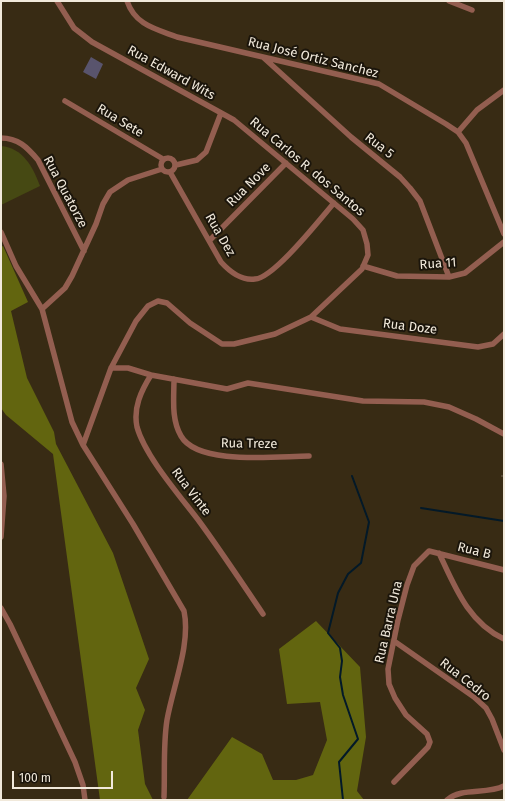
<!DOCTYPE html>
<html>
<head>
<meta charset="utf-8">
<style>
	body { margin:0 }
	#map { position:relative; width:505px; height:801px; overflow:hidden; background:#382b14; font-family:"Fira Sans",sans-serif }
	canvas { display:block }
	.frame { position:absolute; inset:0; border:2px solid #f1e9db; pointer-events:none }
	.scale { position:absolute; left:12px; top:771px; width:101px; height:18px; box-sizing:border-box; border:2px solid #f1e9db; border-top:0; padding-left:5px; font-size:12px; line-height:14px; white-space:nowrap; color:#f1e9db; -webkit-text-stroke:3px #1b150b; paint-order:stroke }
</style>
</head>
<body>
<div id="map">
<canvas width="505" height="801"></canvas>
<div class="frame"></div>
<div class="scale">100 m</div>
</div>
<script>
const ctx = document.querySelector('canvas').getContext('2d');
ctx.lineJoin = 'round';
function fill(path, color) { ctx.fillStyle = color; ctx.fill(path, 'evenodd'); }
function trace(path, color, width, dash) { ctx.strokeStyle = color; ctx.lineWidth = width; ctx.lineCap = dash ? 'butt' : 'round'; ctx.setLineDash(dash || []); ctx.stroke(path); }
function drawText(font, color, halo, rows, align = 'center') {
  ctx.font = font + ' "Fira Sans",sans-serif'; ctx.lineWidth = 4; ctx.setLineDash([]); ctx.textBaseline = 'middle'; ctx.strokeStyle = halo; ctx.fillStyle = color; for (const [text, x, y, turn = 0] of rows) {
    ctx.save(); ctx.translate(x, y); ctx.rotate((+turn || 0) * Math.PI / 180); ctx.textAlign = isNaN(turn) ? turn : align; if (halo) ctx.strokeText(text, 0, 0); ctx.fillText(text, 0, 0); ctx.restore();
  }
}
const green = new Path2D(`
	M1 146C23 148 33 167 40 186L1 205Z`);
const forest = new Path2D(`
	M3 246 28 302 11 311 27 378 54 432 56 444 113 553 149 659 136 688 145 710 138 730 145 784 153 800H100L53 454 6 415 1 408V247Z
	M316 621 360 667 366 737 357 791 364 800H187L232 737 262 754 273 780H296L313 775 327 740 320 702 287 704 279 649Z`);
const stream = new Path2D(`
	M421 508 504 521
	M343 800 339 762 358 739 343 695 340 677 342 661 340 648 328 633 338 593 348 574 361 563 369 522 352 476`);
const building = new Path2D(`
	M91 57 103 64 96 79 83 72Z`);
const path = new Path2D(`
	M501 476H504`);
const minor = new Path2D(`
	M57 1 74 28 92 42 234 120 353 219 363 230 367 244 368 255 362 269 311 317 275 334 234 344H222L190 323 167 303 158 301 148 306 136 321 111 368 83 445
	M127 1C135 25 156 29 177 37L379 84 446 124 458 132 466 143 504 234
	M449 1 472 10
	M264 58 351 137 400 177 410 188 420 201 449 277
	M65 101 163 159
	M458 132 477 110 504 90
	M1 138C18 138 27 147 38 160L84 251
	M161 165a7 7 0 1 1 14 0a7 7 0 1 1-14 0Z
	M176 165 197 160 206 152 221 113
	M170 172 221 262C230 272 241 281 255 279 274 278 320 219 334 203
	M1 232 16 266 42 309 72 422 83 445 133 524 184 611C191 644 173 686 167 720 163 745 165 772 164 797
	M210 240 286 163
	M363 266 397 276 449 277 465 273 504 242
	M42 309 65 288 72 276 96 224 103 204 110 192 128 180 162 169
	M311 317 340 329 478 347 493 344 504 334
	M111 368H128L151 375 227 389 248 383 363 401 424 402 449 407 476 419 504 434
	M151 375C141 391 133 408 137 427 145 456 180 496 199 521 221 551 242 583 263 614
	M174 379C174 398 171 419 181 436 198 466 278 456 309 456
	M1 464 4 496 1 537
	M439 553C455 587 468 622 504 639
	M1 608 10 624 75 762 83 785 85 800
	M394 641 474 697 486 708 492 719 504 750
	M394 782 428 747 430 742 427 734 406 715 395 698 389 684 388 669 398 620 407 585 414 566 429 551 504 570
	M447 800C461 787 487 795 504 786`);
const streetNames = [
	["Rua José Ortiz Sanchez",313,58,14],
	["Rua Edward Wits",171,73,29],
	["Rua Sete",120,121,31],
	["Rua 5",379,146,38],
	["Rua Carlos R. dos Santos",307,167,40],
	["Rua Nove",249,185,-45],
	["Rua Quatorze",65,192,62],
	["Rua Dez",220,235,60],
	["Rua 11",438,264,-4],
	["Rua Doze",410,327,7],
	["Rua Treze",249,444,1],
	["Rua Vinte",191,492,53],
	["Rua B",474,551,14],
	["Rua Barra Una",389,622,-77],
	["Rua Cedro",465,680,38]
];
fill(green, '#464913');
fill(forest, '#62650f');
trace(stream, '#031928', 2);
fill(building, '#59546d');
trace(path, '#726753', 1, [3, 2]);
trace(minor, '#935e50', 5.5);
drawText('13px', '#f1e9db', '#1b150b', streetNames);
</script>
</body>
</html>
